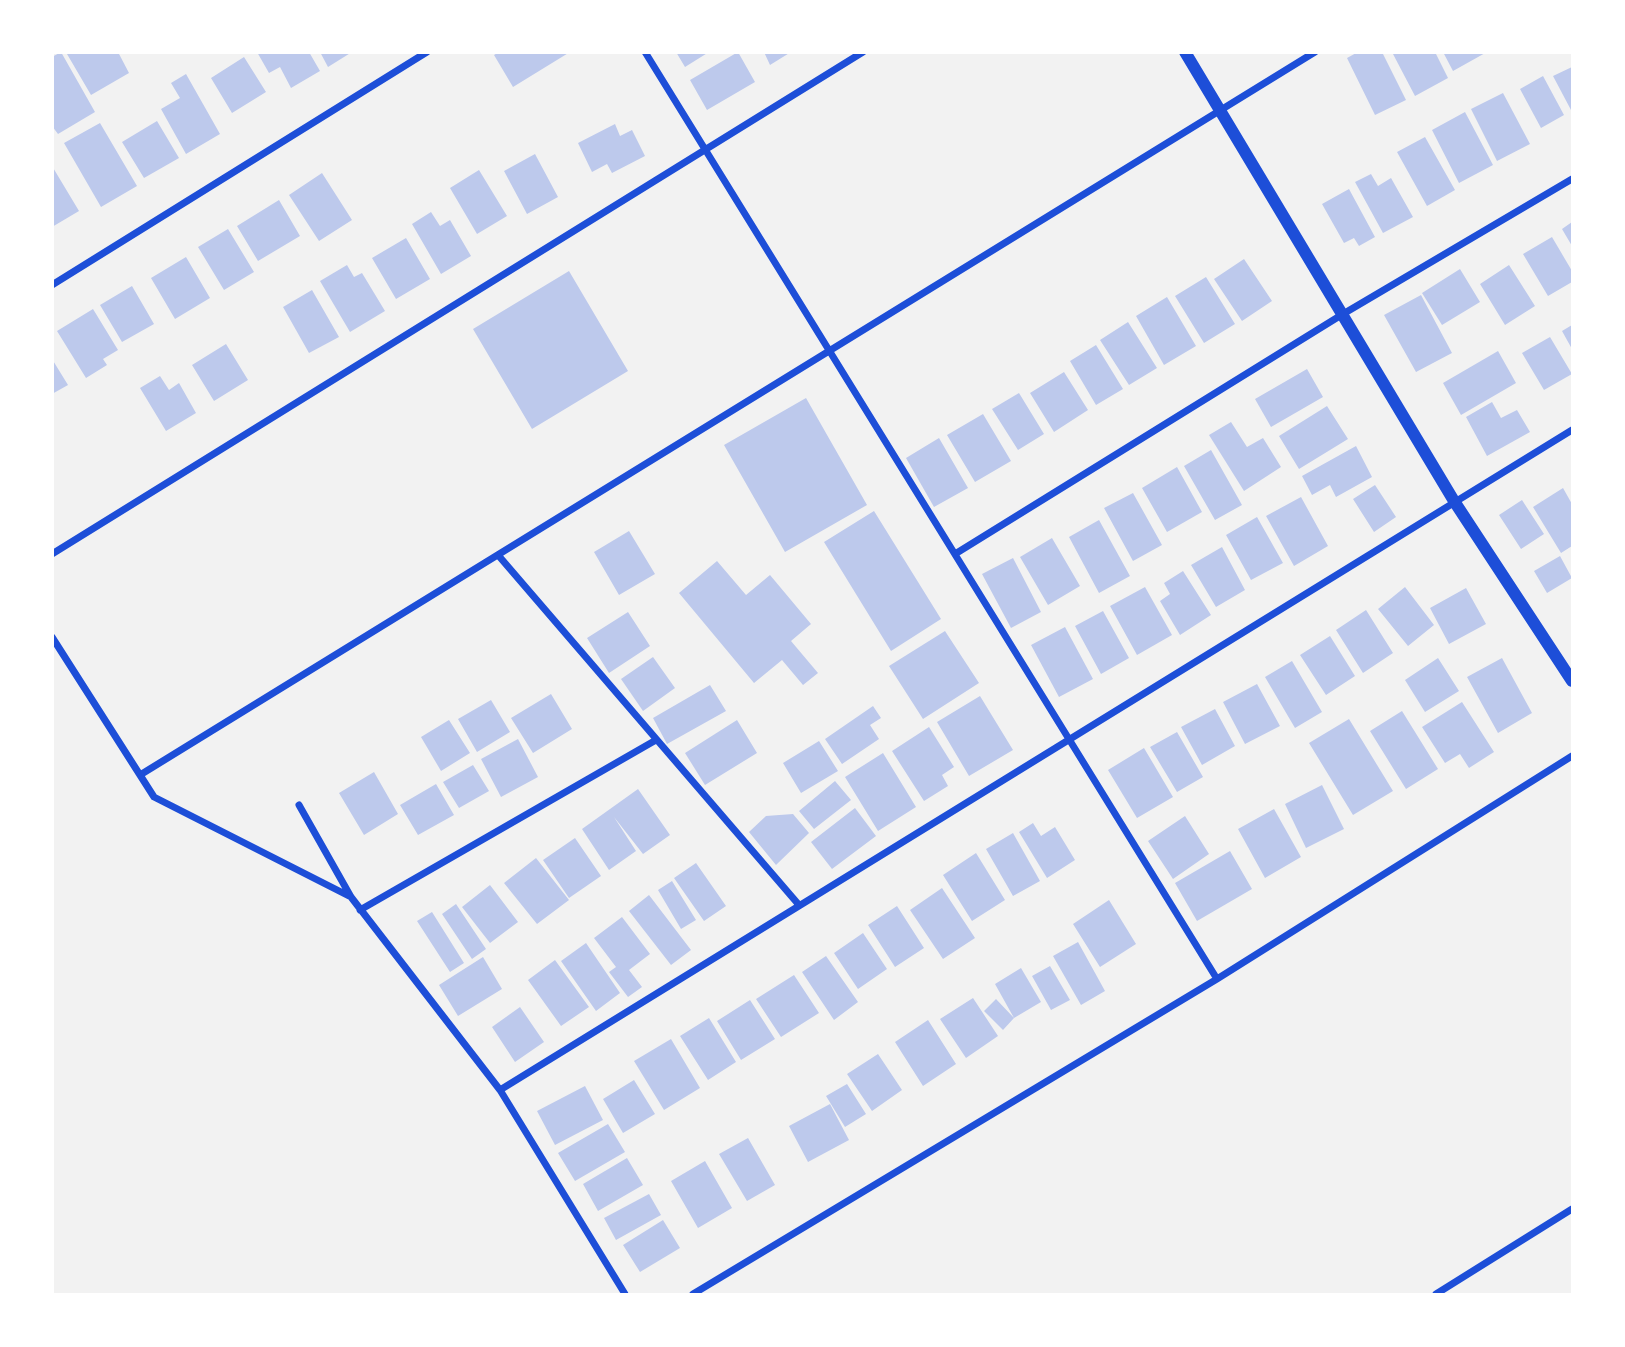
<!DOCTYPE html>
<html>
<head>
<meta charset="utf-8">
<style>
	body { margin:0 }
	#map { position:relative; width:1625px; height:1347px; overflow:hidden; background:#f2f2f2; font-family:"Playfair Display",serif }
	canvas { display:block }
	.frame { position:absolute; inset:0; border:54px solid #fff; pointer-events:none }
</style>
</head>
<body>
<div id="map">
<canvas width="1625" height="1347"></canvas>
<div class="frame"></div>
</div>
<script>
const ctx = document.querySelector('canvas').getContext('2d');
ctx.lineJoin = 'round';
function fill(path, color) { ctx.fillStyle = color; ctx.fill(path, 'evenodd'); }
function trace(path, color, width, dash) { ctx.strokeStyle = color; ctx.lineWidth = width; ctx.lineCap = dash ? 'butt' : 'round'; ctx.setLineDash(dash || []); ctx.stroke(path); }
const building = new Path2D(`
	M61 52 95 112 58 134 52 126V57Z
	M69 52H118L129 73 91 95 67 54Z
	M257 52H309L320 71 291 88 280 67 269 73Z
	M320 52H352L328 67Z
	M499 52H570L513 87 494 55Z
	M676 52H709L685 67Z
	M738 52 755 82 707 110 690 80Z
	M764 52H791L770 65Z
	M1358 52H1382L1406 100 1375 115 1347 58Z
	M1397 52H1435L1448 78 1415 96 1393 54Z
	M1443 52H1487L1453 71Z
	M244 57 266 92 232 113 211 78Z
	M1572 67V109L1571 110 1553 76Z
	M186 74 220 134 186 154 161 109 180 98 171 83Z
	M1543 76 1564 115 1541 128 1520 89Z
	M1503 93 1530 144 1497 161 1471 109Z
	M1465 112 1493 165 1459 183 1432 130Z
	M157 121 179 158 144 178 122 142Z
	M100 123 137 186 101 207 64 143Z
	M615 124 620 136 632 130 645 156 612 173 607 164 592 172 578 143Z
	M1425 137 1455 190 1427 206 1397 152Z
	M535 154 558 197 527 214 504 171Z
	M52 166 79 211 52 227Z
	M479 170 507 216 477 234 450 188Z
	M322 173 352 220 319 241 289 195Z
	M1371 174 1378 186 1391 178 1413 217 1383 233 1355 182Z
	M1349 189 1375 237 1359 246 1354 238 1344 243 1322 204Z
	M279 200 300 236 258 261 237 226Z
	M431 212 440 226 450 220 471 256 441 274 412 224Z
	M1572 222V246L1562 229Z
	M228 229 254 272 224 290 198 247Z
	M1552 237 1572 271V282L1548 296 1523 254Z
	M406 238 430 279 396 299 372 258Z
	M186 257 210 298 175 319 151 278Z
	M1244 259 1272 301 1242 321 1214 279Z
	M347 265 354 277 362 273 385 311 350 332 320 281Z
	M1509 265 1535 306 1505 325 1480 284Z
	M1460 269 1480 302 1442 325 1422 293Z
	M569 271 628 371 532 429 473 329Z
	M1206 277 1235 324 1204 343 1175 296Z
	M132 286 154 324 122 342 100 305Z
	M312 290 339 337 309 353 283 307Z
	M1421 295 1452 353 1416 372 1384 315Z
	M1167 297 1196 346 1164 365 1136 316Z
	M93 309 118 350 103 359 107 365 86 378 57 331Z
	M1128 322 1157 368 1129 385 1100 340Z
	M1572 325V349L1562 331Z
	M1550 337 1572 374 1544 390 1522 353Z
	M226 344 248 380 214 401 192 365Z
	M1096 345 1123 389 1096 405 1070 361Z
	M1498 351 1516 383 1461 415 1443 383Z
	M52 359 68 385 52 394Z
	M1307 369 1323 397 1271 427 1255 399Z
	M1064 372 1088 410 1054 432 1030 393Z
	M160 376 169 390 179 383 196 413 166 431 140 388Z
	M1019 393 1044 434 1018 450 992 409Z
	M806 398 867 505 785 552 724 445Z
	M1492 402 1501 418 1517 410 1530 432 1487 456 1466 417Z
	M1327 406 1348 439 1299 469 1279 436Z
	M983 414 1011 461 975 482 947 435Z
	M1231 422 1247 447 1263 438 1281 467 1244 491 1209 435Z
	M939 438 968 488 934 507 906 458Z
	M1356 446 1372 477 1336 497 1330 485 1312 495 1302 476Z
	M1211 450 1242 505 1215 520 1184 466Z
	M1177 467 1202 512 1167 532 1142 488Z
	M1375 485 1396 517 1374 532 1353 499Z
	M1563 488 1572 504V546L1561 553 1533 507Z
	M1133 493 1162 545 1133 561 1104 508Z
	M1301 497 1328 546 1294 566 1266 516Z
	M1522 500 1544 534 1521 549 1499 515Z
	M874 511 941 619 891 651 824 542Z
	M1257 517 1283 563 1251 580 1226 535Z
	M1099 520 1130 576 1099 593 1069 537Z
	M629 531 655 574 619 595 594 552Z
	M1052 538 1080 586 1048 605 1020 557Z
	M1222 547 1245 590 1216 607 1191 565Z
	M1560 556 1572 578 1547 593 1534 571Z
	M1013 558 1041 612 1011 628 982 574Z
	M717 561 746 595 770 575 811 624 791 641 818 673 803 685 782 660 754 683 679 593Z
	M1183 571 1211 615 1180 635 1160 601 1170 594 1164 583Z
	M1145 587 1172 635 1137 655 1110 606Z
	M1405 587 1434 625 1408 646 1378 609Z
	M1466 588 1486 624 1449 644 1430 608Z
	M1366 610 1393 653 1363 673 1336 630Z
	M1103 611 1129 658 1101 674 1075 626Z
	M628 612 650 646 609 673 587 638Z
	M1065 627 1093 679 1059 697 1031 645Z
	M945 631 979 683 923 719 889 666Z
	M1330 636 1355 676 1326 695 1300 655Z
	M653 657 675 688 643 711 621 679Z
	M1438 658 1459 691 1425 712 1405 680Z
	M1502 658 1532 713 1498 733 1467 677Z
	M1292 661 1322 712 1295 728 1265 677Z
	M1257 684 1280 726 1245 744 1223 702Z
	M710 685 726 711 667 744 653 718Z
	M551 694 572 729 533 753 511 718Z
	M980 696 1013 750 969 776 937 722Z
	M491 700 510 732 477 752 458 719Z
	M1462 702 1494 752 1469 768 1460 754 1445 763 1422 727Z
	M873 706 881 718 870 725 879 739 842 764 825 739Z
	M1215 709 1235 746 1202 765 1181 727Z
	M1402 711 1438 769 1406 789 1370 731Z
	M1349 719 1393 791 1353 815 1309 743Z
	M449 720 470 753 441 771 421 737Z
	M737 720 757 753 705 785 685 753Z
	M929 727 954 767 942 775 948 786 924 801 892 751Z
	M1177 732 1203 777 1177 792 1150 747Z
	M518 739 538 777 501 797 481 759Z
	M819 741 838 771 801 793 783 763Z
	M1144 748 1173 797 1137 818 1108 770Z
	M883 753 916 807 878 831 845 777Z
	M473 765 489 791 459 808 443 782Z
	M374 772 398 814 364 835 339 793Z
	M835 781 851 800 814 829 799 811Z
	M436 784 454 815 418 835 400 805Z
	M1322 785 1344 829 1306 848 1285 804Z
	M638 789 670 835 643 854 614 817 636 851 609 870 582 829Z
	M855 808 876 836 832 869 811 842Z
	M1274 809 1301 857 1265 878 1238 829Z
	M793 814 809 833 776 865 749 832 766 816Z
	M1185 816 1209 854 1173 879 1148 841Z
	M1033 823 1041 836 1055 827 1075 860 1047 878 1019 832Z
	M1013 833 1040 881 1013 896 986 849Z
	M575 838 601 876 569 898 543 860Z
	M1230 851 1252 889 1197 921 1175 883Z
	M976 853 1005 900 972 921 943 875Z
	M536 858 569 900 537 924 504 883Z
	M696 863 726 906 704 921 674 878Z
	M672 881 696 920 681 929 658 890Z
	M490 885 518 922 490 943 462 907Z
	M942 888 975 938 943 959 910 910Z
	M649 895 691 950 671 965 629 911Z
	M1109 900 1136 944 1100 967 1073 924Z
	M456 904 486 949 472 959 442 914Z
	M897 906 924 948 895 967 868 925Z
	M432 912 464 963 450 972 417 921Z
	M622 917 650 954 629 970 642 987 628 997 609 972 616 967 594 938Z
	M863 933 887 969 858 989 834 953Z
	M1078 942 1105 991 1081 1005 1053 956Z
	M586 943 620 993 596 1011 561 961Z
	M826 956 858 1002 834 1020 802 972Z
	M483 957 502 989 458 1016 439 985Z
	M555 960 589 1007 561 1026 528 980Z
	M1050 966 1070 1000 1051 1010 1032 976Z
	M1021 968 1041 1002 1014 1018 995 984Z
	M794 975 819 1013 781 1037 756 999Z
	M973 998 998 1036 966 1058 940 1019Z
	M996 999 1014 1018 1003 1030 984 1011Z
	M750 1000 775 1039 741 1060 717 1021Z
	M520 1007 544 1042 515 1062 492 1027Z
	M709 1018 736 1062 708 1080 680 1036Z
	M928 1020 956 1064 923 1086 895 1042Z
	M671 1039 700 1088 664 1110 634 1061Z
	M878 1054 902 1090 872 1111 847 1074Z
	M634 1080 655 1114 623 1133 603 1099Z
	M847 1084 866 1114 845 1127 826 1096Z
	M585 1086 603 1120 555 1145 537 1111Z
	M830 1104 849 1140 808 1162 789 1126Z
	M608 1124 625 1152 575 1181 558 1153Z
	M748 1138 775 1185 747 1201 719 1154Z
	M627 1158 643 1185 598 1211 583 1184Z
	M705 1161 732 1208 698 1228 671 1181Z
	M649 1194 661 1215 616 1240 604 1218Z
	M663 1220 680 1248 640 1272 623 1245Z`);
const minor = new Path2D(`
	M645 52 1217 979
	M52 285 427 52
	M52 554 863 52
	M955 554 1343 314 1572 179
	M498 555 799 905
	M52 637 154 797 349 896
	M140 775 1315 52
	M299 805 351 897 500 1090 625 1294
	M360 910 656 740
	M500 1090 1572 430
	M693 1294 1217 979 1572 756
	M1436 1294 1572 1209`);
const tertiary = new Path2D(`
	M1185 52 1454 501 1572 681`);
fill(building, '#bdc9ec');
trace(minor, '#1d4ed8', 7);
trace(tertiary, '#1d4ed8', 12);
</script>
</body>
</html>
